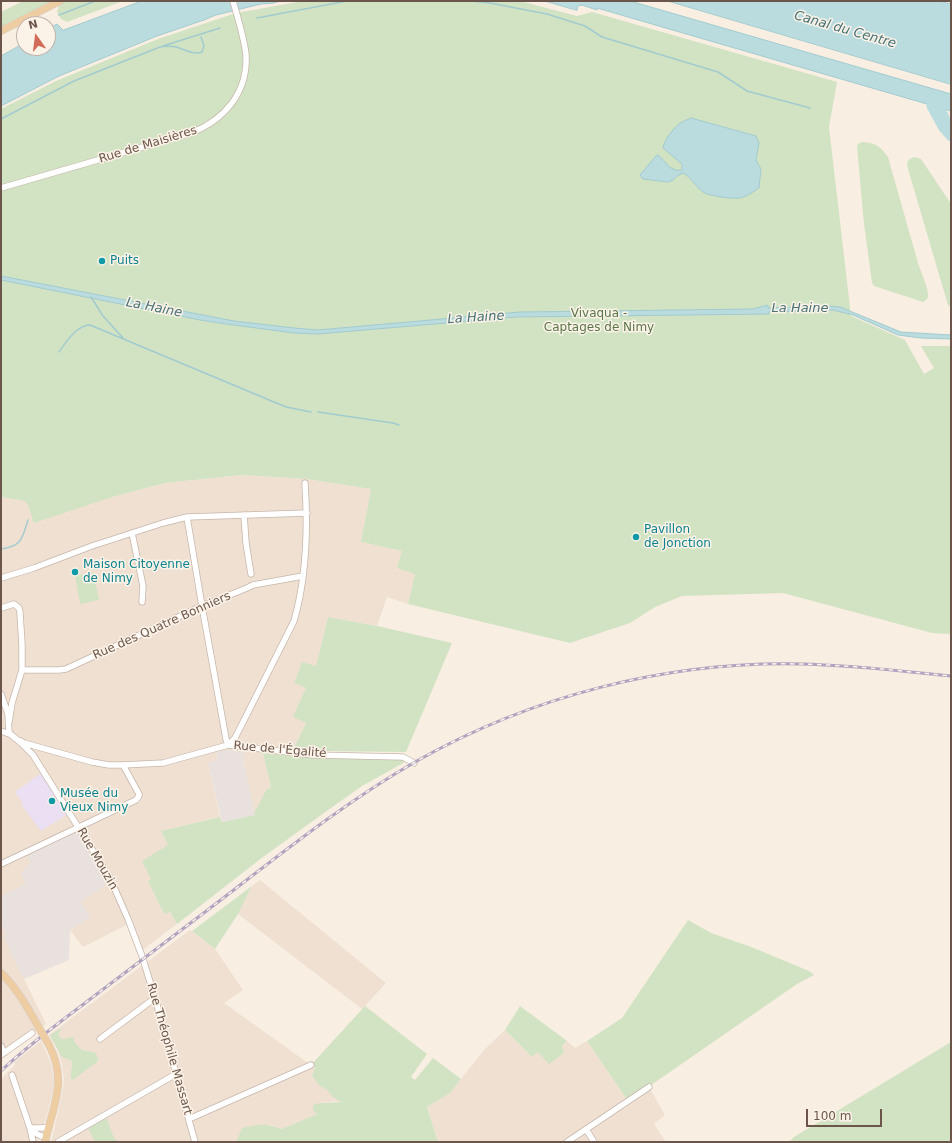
<!DOCTYPE html>
<html>
<head>
<meta charset="utf-8">
<style>
	body { margin:0 }
	#map { position:relative; width:952px; height:1143px; overflow:hidden; background:#f8eee2; font-family:"DejaVu Sans",sans-serif }
	canvas { display:block }
	.frame { position:absolute; inset:0; border:2px solid #6c564c; pointer-events:none }
	.north { position:absolute; left:16px; top:16px; width:40px; height:40px; box-sizing:border-box; background:#fcf3e8; border:1px solid #c2b4aa; border-radius:50%; rotate:346deg; font-size:11px; font-weight:700; line-height:16px; text-align:center; color:#6c564c }
	.north::after { content:''; display:block; margin:auto; width:14px; height:18px; background:#d26b58; clip-path:polygon(50% 0,100% 100%,50% 72%,0 100%) }
	.scale { position:absolute; left:806px; top:1109px; width:76px; height:18px; box-sizing:border-box; border:2px solid #6c564c; border-top:0; padding-left:5px; font-size:12px; line-height:14px; white-space:nowrap; color:#6c564c; -webkit-text-stroke:3px #fcf3e8; paint-order:stroke }
</style>
</head>
<body>
<div id="map">
<canvas width="952" height="1143"></canvas>
<div class="frame"></div>
<div class="north">N</div>
<div class="scale">100 m</div>
</div>
<script>
const ctx = document.querySelector('canvas').getContext('2d');
ctx.lineJoin = 'round';
function fill(path, color) { ctx.fillStyle = color; ctx.fill(path, 'evenodd'); }
function trace(path, color, width, dash) { ctx.strokeStyle = color; ctx.lineWidth = width; ctx.lineCap = dash ? 'butt' : 'round'; ctx.setLineDash(dash || []); ctx.stroke(path); }
function drawText(font, color, halo, rows, align = 'center') {
  ctx.font = font + ' "DejaVu Sans",sans-serif'; ctx.lineWidth = 3; ctx.setLineDash([]); ctx.textBaseline = 'middle'; ctx.strokeStyle = halo; ctx.fillStyle = color; for (const [text, x, y, turn = 0] of rows) {
    ctx.save(); ctx.translate(x, y); ctx.rotate((+turn || 0) * Math.PI / 180); ctx.textAlign = isNaN(turn) ? turn : align; if (halo) ctx.strokeText(text, 0, 0); ctx.fillText(text, 0, 0); ctx.restore();
  }
}
const residential = new Path2D(`
	M242 475 306 479 371 489 361 542 402 551 415 574 408 604 387 597 377 626 328 617 316 666 294 683 306 688V723L290 756 263 753 271 787 266 790 256 811H254L242 755 216 752 218 760 208 763 220 817 161 831 168 845 151 879 148 881 164 914 170 912 177 924 141 951 130 923 83 947 70 930 90 917 81 902 109 882 77 831 28 856 31 862 26 884 1 896V497L25 501 112 497 165 483Z
	M260 880 386 983 362 1009 238 914 252 886Z
	M1 922 6 936 4 937 20 972 24 979 46 1024 1 1055Z
	M190 930 215 949 243 990 224 1003 315 1068 312 1076 320 1086 327 1090 333 1097 342 1102 334 1101 328 1103 321 1102 317 1114 282 1129 271 1125 243 1128 236 1142H51L62 1094 64 1080 62 1065 58 1051 49 1035Z
	M505 1030 532 1057 538 1052 562 1046 567 1041 575 1048 587 1041 628 1101 649 1087 665 1115 654 1124 666 1142H438L427 1107 450 1093 484 1050Z
	M41 1041 47 1054 52 1067 54 1079V1088L46 1119 36 1142H1V1079L15 1065 14 1062Z`);
const industrial = new Path2D(`
	M224 750 244 751 245 754 242 755 255 815 222 822 208 763 218 760 216 753Z
	M77 831 109 882 81 902 90 917 70 930 69 960 24 979 20 972 4 937 6 936 1 922V896L26 884 21 873 31 862 27 855Z`);
const education = new Path2D(`
	M43 772 69 813 41 831 21 804 23 803 15 792Z`);
const green = new Path2D(`
	M23 1H53L1 27V12Z
	M66 1H123L67 22 61 19 57 12 59 5Z
	M303 1H520L577 16 592 12 837 82 829 127 851 316 905 340 924 374 934 368 921 346H951V634L932 633 783 593 682 596 655 607 630 623 570 643 408 604 415 574 397 568 402 551 361 542 371 489 306 479 242 475 165 483 112 497 34 523 28 505 25 501 1 497V109L56 81 158 39 236 13Z
	M862 142C876 143 880 146 888 157 898 192 908 228 918 263 921 272 928 287 928 295 928 299 926 300 923 302L874 286 872 283 864 224 857 147 858 144Z
	M914 157 921 159 951 204V307L948 305 908 169 907 162 910 159Z
	M93 572 99 600 80 604 75 576Z
	M328 617 377 626 452 643 406 752 320 751 318 755 292 752 306 723 293 717 306 688 294 683 302 662 316 666Z
	M263 753 311 758 404 760 405 762 362 786 324 813 263 857 177 924 170 912 164 914 148 881 151 879 142 861 168 845 161 831 220 817 222 822 255 815 254 811 256 810 266 790 271 787Z
	M252 886 238 914 215 949 192 931Z
	M688 920 711 933 754 948 809 971 814 975 797 984 628 1101 587 1041 622 1018Z
	M365 1006 427 1054 411 1077 415 1080 433 1058 461 1079 450 1093 427 1107 438 1142H236L242 1128C260 1124 265 1123 282 1129L317 1114 313 1110V1105C318 1103 321 1103 327 1103 331 1103 335 1102 341 1102L333 1097 327 1090 320 1086 312 1076 315 1068 311 1065Z
	M520 1006 567 1041 562 1046 564 1053 549 1064 538 1052 532 1057 505 1030Z
	M62 1028 58 1035 60 1038 63 1039 74 1037V1041C76 1043 78 1047 81 1049 89 1054 98 1048 98 1061L73 1080 71 1078C70 1072 73 1067 72 1061L62 1057 50 1035Z
	M951 1042V1142H789L794 1137Z
	M105 1119 107 1120 114 1138 119 1142H95L88 1128Z`);
const water = new Path2D(`
	M142 1H281L273 3 261 4 216 15 204 20 157 36 59 76 1 106V56L24 43V48H48V29L57 24 63 30Z
	M545 1H630L951 94V111L597 8V10L582 5 578 6 577 10Z
	M668 1H939L951 4V84Z
	M691 118 756 136 759 143 756 160 761 169 759 188C753 192 746 197 739 198 732 199 709 196 703 192 695 186 691 177 683 173L677 176 673 180 668 182 643 179 640 175 656 156 658 155C667 162 669 172 682 170V164L663 148C664 140 673 129 679 124 683 121 687 120 691 118Z
	M1 276 234 321 294 328 318 330 520 312 753 309 768 305V308L828 306 840 307 901 332 951 335V339L921 338 898 335 853 315 833 310 769 312V314L516 317 318 334 294 333 226 324 200 320 1 280Z`);
const stream = new Path2D(`
	M472 1 490 3 547 14 585 26 602 37 718 72 747 91 810 108
	M59 15 95 1
	M257 18 347 1
	M163 46 220 28
	M1 119 74 81 160 47C166 46 171 46 177 47 185 50 194 55 202 52L204 46 201 37
	M91 297 103 316 123 338
	M59 352C66 342 77 325 90 325L286 407 311 412
	M318 412 393 423 399 425
	M1 549C22 546 22 539 28 520`);
const river = new Path2D(`
	M933 97 931 106 943 128 951 137
	M934 99 941 109 951 131`);
const minor = new Path2D(`
	M1 188 191 133C224 120 248 93 246 55 244 37 238 19 233 1
	M244 515 246 543 251 574
	M187 517 202 606 226 739 228 745
	M132 533 143 586 142 602
	M1 578 34 568 92 546 163 523 187 517 307 513
	M1 608 14 604 19 608 20 613 22 645V670L12 703 9 722
	M22 670H59L66 669 202 606 247 588 253 585 303 576
	M1 694 8 714 9 733
	M1 731 12 735
	M9 733 20 742 33 755 110 878 128 919 142 956 155 998 195 1142
	M21 741 24 743 92 762 109 765H122L163 763 228 745 313 755 403 757 414 763
	M228 745 235 738 294 621C307 576 308 529 305 483
	M1 864 136 800 139 796V794L123 765
	M100 1039 155 998
	M1 1046 4 1053
	M1 1055 32 1033
	M12 1075 30 1128 33 1142
	M189 1119 311 1065
	M30 1128H41L49 1127
	M30 1128 37 1134 46 1138
	M586 1129 594 1142
	M58 1142 176 1074
	M567 1142 649 1087`);
const major = new Path2D(`
	M1 31 60 1
	M1 973C17 988 27 1007 38 1026
	M45 1142C53 1105 68 1082 49 1045`);
const rail = new Path2D(`
	M1 1071C28 1045 59 1023 89 1000 129 970 169 939 209 909 276 858 342 804 415 762 531 696 667 661 801 664 851 665 901 671 951 676`);
const majorBridge = new Path2D(`
	M38 1026 49 1045`);
const markers = [
	[102,261,4,"#0f9aa8"],
	[636,537,4,"#0f9aa8"],
	[75,572,4,"#0f9aa8"],
	[52,801,4,"#0f9aa8"]
];
const streetNames = [
	["Rue de Maisières",148,145,-17],
	["Rue des Quatre Bonniers",162,626,-24],
	["Rue de l'Égalité",280,750,5],
	["Rue Mouzin",97,859,60],
	["Rue Théophile Massart",169,1049,74]
];
const cultureNames = [
	["Puits",110,261],
	["Pavillon",644,530],
	["de Jonction",644,544],
	["Maison Citoyenne",83,565],
	["de Nimy",83,579],
	["Musée du",60,794],
	["Vieux Nimy",60,808]
];
const parkNames = [
	["Vivaqua -",599,314],
	["Captages de Nimy",599,328]
];
const waterNames = [
	["Canal du Centre",845,30,16],
	["La Haine",154,308,11],
	["La Haine",800,309],
	["La Haine",476,318,-4]
];
fill(residential, '#efe0d2');
fill(industrial, '#e8e1dd');
fill(education, '#ebdff4');
fill(green, '#d2e3c3');
fill(water, '#badcdf');
trace(water, '#a2cbcf', 1);
trace(stream, '#a2cbcf', 1.5);
trace(river, '#badcdf', 9);
trace(minor, '#c7b6ab', 7);
trace(major, '#d3ccc9', 8);
trace(minor, '#fff', 5.5);
trace(major, '#efcda3', 7);
trace(rail, '#b1a3bf', 3);
trace(rail, '#fcf3e8', 1.5, [4.5]);
trace(majorBridge, '#d3ccc9', 8, []);
trace(majorBridge, '#efcda3', 7);
for (const [x, y, r, color] of markers) { const dot = new Path2D(); dot.arc(x, y, r, 0, 2 * Math.PI); ctx.fillStyle = color; ctx.fill(dot); trace(dot, '#fcf3e8', 1.5); }
drawText('12px', '#6c564c', '#fcf3e8', streetNames);
drawText('12px', '#0d838f', '#fcf3e8', cultureNames, 'left');
drawText('12px', '#597649', '#fcf3e8', parkNames);
drawText('italic 13px', '#477277', '#fcf3e8', waterNames);
</script>
</body>
</html>
